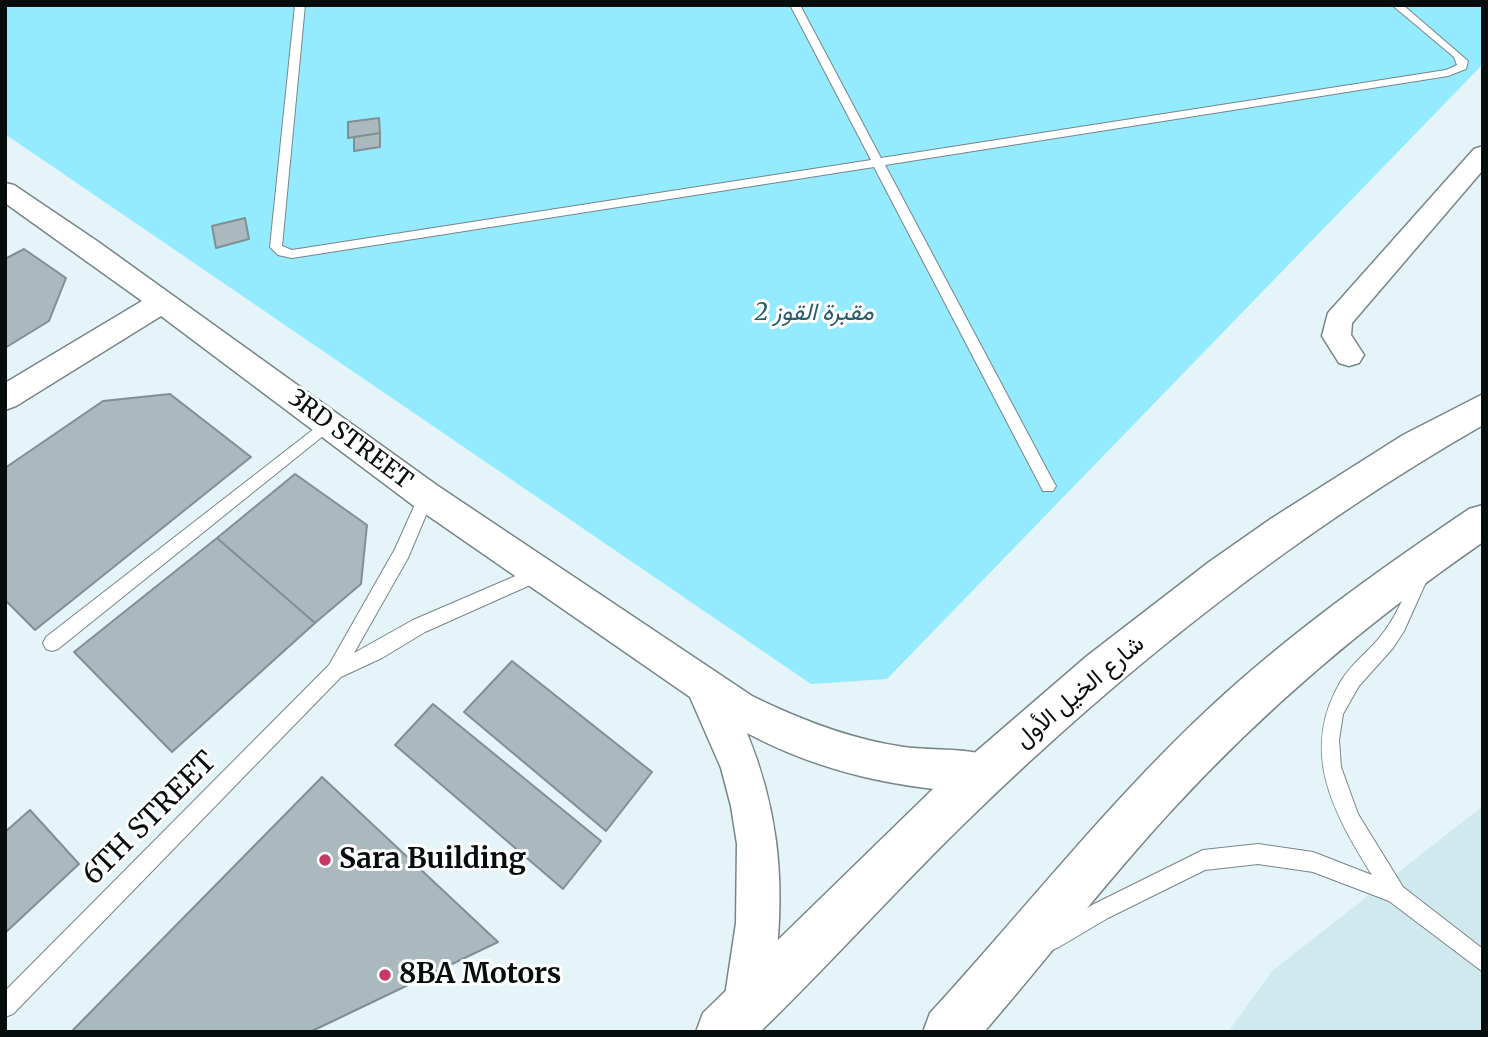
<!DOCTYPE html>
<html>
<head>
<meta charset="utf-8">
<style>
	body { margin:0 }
	#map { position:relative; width:1488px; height:1037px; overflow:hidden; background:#e4f4f8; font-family:Merriweather,serif }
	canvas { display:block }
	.frame { position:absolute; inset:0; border:7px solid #070c0d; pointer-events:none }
</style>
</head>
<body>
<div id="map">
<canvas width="1488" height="1037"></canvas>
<div class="frame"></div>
</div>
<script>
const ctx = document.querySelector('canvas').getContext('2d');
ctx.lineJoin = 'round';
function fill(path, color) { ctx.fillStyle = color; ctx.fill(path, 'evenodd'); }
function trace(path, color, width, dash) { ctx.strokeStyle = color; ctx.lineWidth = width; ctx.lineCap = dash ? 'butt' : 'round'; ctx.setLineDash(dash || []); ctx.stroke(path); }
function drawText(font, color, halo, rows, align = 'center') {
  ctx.font = font + ' Merriweather,Vazirmatn,serif'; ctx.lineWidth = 6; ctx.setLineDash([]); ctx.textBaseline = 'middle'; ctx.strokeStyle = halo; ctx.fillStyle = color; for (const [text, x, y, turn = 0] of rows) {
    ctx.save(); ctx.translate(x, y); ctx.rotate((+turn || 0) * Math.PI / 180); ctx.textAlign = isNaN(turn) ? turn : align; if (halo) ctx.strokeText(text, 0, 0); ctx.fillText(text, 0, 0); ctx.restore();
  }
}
const built = new Path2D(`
	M1483 806V1032H1228L1272 971Z`);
const green = new Path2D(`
	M5 5H1483V64L887 679 811 684 5 134Z`);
const building = new Path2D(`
	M379 118 380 133 348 138V122Z
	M380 133V147L354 151V137Z
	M245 218 249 239 216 248 212 226Z
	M24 249 66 278 49 321 5 348V259Z
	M170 394 251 457 35 630 5 600V468L103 401Z
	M295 474 367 525 361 584 315 623 217 538Z
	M217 538 315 623 172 752 74 652Z
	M512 661 652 772 606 831 464 712Z
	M433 704 601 841 563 889 395 745Z
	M322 777 498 942 310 1032H71Z
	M30 810 79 864 5 933V832Z`);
const lane = new Path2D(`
	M295 5H305L282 246 292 250 871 160 790 5H800L881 158 1446 70 1457 65 1454 57 1392 5H1403L1468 61 1466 69 1448 76 885 165 1053 481 1056 486 1053 491H1043L874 167 292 258 278 255 270 247Z
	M328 418 335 424 333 428 58 649 52 651 46 649 43 643 46 637Z
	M426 489 431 491 434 496 408 558 354 653 413 620 534 568 540 566 546 568 548 573 546 578 425 632 382 658 341 677 13 1014 5 1017V991L329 665 395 549 421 491Z
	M1423 564 1429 566 1431 571 1404 631 1393 648 1359 686 1343 714 1339 740 1341 767 1358 814 1403 887 1483 949V972L1389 901 1313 872 1258 864 1205 870 1108 918 1059 947 1052 950 1045 947 1042 940 1045 933 1094 904 1203 850 1258 844 1313 852 1372 875C1333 812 1299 751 1341 681 1351 664 1368 652 1380 637 1398 615 1406 591 1417 566Z`);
const street = new Path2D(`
	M1483 146V170L1352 323 1351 335 1364 355 1359 363 1349 366 1339 363 1322 336 1328 313 1474 149Z
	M5 183 14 185 97 241 438 486 752 696C801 720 850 739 904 747 935 751 970 747 999 759L1005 773 999 787 985 793C900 789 822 773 747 733 777 807 784 872 777 951 774 976 772 1002 762 1025L746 1032 730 1025 723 1009 736 923 737 844 731 806 721 768 690 697 414 506 161 316 16 406 5 410V383L142 301 5 203Z`);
const secondary = new Path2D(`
	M1483 394V425C1295 533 1123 669 968 820 897 889 831 963 760 1032H696L703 1013 935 787 1087 656 1209 562 1272 518 1403 435Z
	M1483 505V542C1370 620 1266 708 1173 809 1107 880 1048 958 984 1032H923L930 1013C1022 913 1106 805 1205 712 1286 636 1377 571 1469 509Z`);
const markers = [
	[325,860,7,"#c73966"],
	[385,975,7,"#c73966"]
];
const parkNames = [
	["مقبرة القوز 2",814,313]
];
const streetNames = [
	["3RD STREET",350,440,37],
	["شارع الخيل الأول",1080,692,-40]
];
const nearStreetnames = [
	["6TH STREET",150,819,-45]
];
const nearPoinames = [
	["Sara Building",339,860],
	["8BA Motors",399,975]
];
fill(built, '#d0e9ef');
fill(green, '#94ebff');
fill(building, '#aab9bd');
trace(building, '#818f93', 2);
trace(lane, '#778589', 2);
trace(street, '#778589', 3);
trace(secondary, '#778589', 3);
fill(lane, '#fff');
fill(street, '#fff');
fill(secondary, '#fff');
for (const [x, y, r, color] of markers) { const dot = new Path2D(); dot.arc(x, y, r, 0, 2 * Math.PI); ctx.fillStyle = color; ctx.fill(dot); trace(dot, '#fff', 2.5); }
drawText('italic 24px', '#295d69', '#fff', parkNames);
drawText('24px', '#070c0d', '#fff', streetNames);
drawText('28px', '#070c0d', '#fff', nearStreetnames);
drawText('bold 28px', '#070c0d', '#fff', nearPoinames, 'left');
</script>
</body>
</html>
